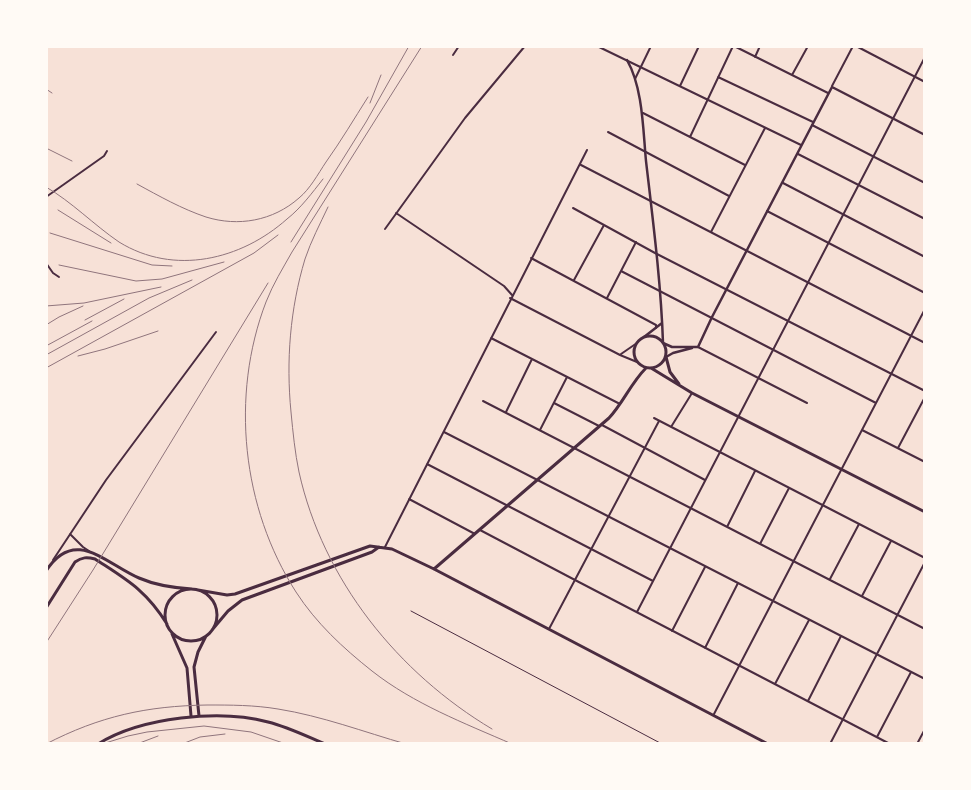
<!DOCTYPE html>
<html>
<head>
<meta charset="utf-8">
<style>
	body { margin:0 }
	#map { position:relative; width:971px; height:790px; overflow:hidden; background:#f7e1d7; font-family:Manrope,sans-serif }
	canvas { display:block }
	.frame { position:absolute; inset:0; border:48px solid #fffaf5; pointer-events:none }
</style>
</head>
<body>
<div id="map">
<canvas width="971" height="790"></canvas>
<div class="frame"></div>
</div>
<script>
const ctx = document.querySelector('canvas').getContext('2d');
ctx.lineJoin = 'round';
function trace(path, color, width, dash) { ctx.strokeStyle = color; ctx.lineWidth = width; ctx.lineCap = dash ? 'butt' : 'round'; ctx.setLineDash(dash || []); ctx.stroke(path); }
const service = new Path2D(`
	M411 611 662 744`);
const minor = new Path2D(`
	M597 46 801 145
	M734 46 828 93
	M856 46 925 82
	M453 55 459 46
	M755 57 760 46
	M792 75 808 46
	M718 77 813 122
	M635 79 651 46
	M680 86 699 46
	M832 86 853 46
	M643 113 745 165
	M812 125 925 183
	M608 132 729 196
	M690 137 733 46
	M798 154 925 219
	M581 165 925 343
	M783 183 925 257
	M46 197 104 156 107 151
	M573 208 655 253 925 391
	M767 211 925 293
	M396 213 504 286 512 295
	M385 229 465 118 525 46
	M711 232 765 128
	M531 258 656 325V328
	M46 263 53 273 59 277
	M621 271 876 403
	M574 280 604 225
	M510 298 620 355 637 362
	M607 298 636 242
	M491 338 620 404
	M698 347 807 403
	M621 354 637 343
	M483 401 925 629
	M554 403 599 426
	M506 412 532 359
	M654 418 925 558
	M602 425 705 480
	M671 427 692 393
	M540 430 567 377
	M862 430 925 462
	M444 432 925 679
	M898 448 925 397
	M427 464 653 581
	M409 499 475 534
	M727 527 755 471
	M480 530 575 580 890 744
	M70 534 83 547 89 551
	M760 544 789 488
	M385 547 587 150
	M53 560 106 480 216 332
	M830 579 859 524
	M862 596 891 541
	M637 612 925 57
	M549 629 659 421
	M672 631 705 567
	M705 648 738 583
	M775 684 809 620
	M808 701 841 636
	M714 714 925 309
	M877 737 911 672
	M830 744 925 562
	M917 744 925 729`);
const tertiary = new Path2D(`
	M627 60C643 88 643 130 646 161 653 221 661 283 663 343L672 347H698
	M644 337 662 323
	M698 347 712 317 832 87 925 135
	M666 357 673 353 692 348`);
const secondary = new Path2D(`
	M634 352a16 16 0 1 1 32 0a16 16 0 1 1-32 0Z
	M666 357 670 372 679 384
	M651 368 692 393 925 512
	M434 569 609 418C623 403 631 383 646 368
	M46 571C75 526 106 564 139 578 155 585 175 588 192 589
	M165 615a26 26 0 1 1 52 0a26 26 0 1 1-52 0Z
	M198 590 227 595 235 594 370 546 392 549 434 569 768 744
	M46 608 75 562C82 557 87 557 95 559 127 580 146 590 167 624
	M212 630 228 611 242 600 372 552 379 547
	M172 634 187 668 191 716
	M199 716 194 667 198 652 206 636
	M98 744C141 717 220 709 268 722 288 727 306 736 325 744`);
const rail = new Path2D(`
	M422 46 292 252C283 268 273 284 266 302 230 396 242 508 296 592 316 623 343 648 372 671 414 704 464 723 512 744
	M46 89 52 93
	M370 103 381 75
	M46 148 72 161
	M137 184C159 196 182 209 206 217 238 227 273 221 299 198 310 189 318 174 326 162 341 141 354 119 368 97
	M46 187C72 202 94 225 119 242 174 276 241 260 287 219 301 208 312 193 323 179
	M328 207C320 224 311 241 305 259 290 309 286 361 291 412 293 433 295 453 299 472 323 580 398 673 492 729
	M58 210 111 243
	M50 233 152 265 172 266
	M291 242 366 122 409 46
	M59 265 136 281 162 279 224 262
	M46 306 84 303 161 287
	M85 320 124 299
	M46 325 59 317 83 306
	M46 346 92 321
	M46 355 149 298 192 280
	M78 356 105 349 158 331
	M46 368 254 253 278 235
	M46 643 93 570 268 283
	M46 744C100 716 147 706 207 705 231 705 254 705 278 709 322 716 364 732 406 744
	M102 744 128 736 147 732 204 726 251 732 286 744
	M137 744 158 736
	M182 744 200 737 225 734`);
trace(service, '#4a2c40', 1);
trace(minor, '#4a2c40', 2);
trace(tertiary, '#4a2c40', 2.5);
trace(secondary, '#4a2c40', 3);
trace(rail, '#8f747c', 1);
</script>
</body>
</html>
